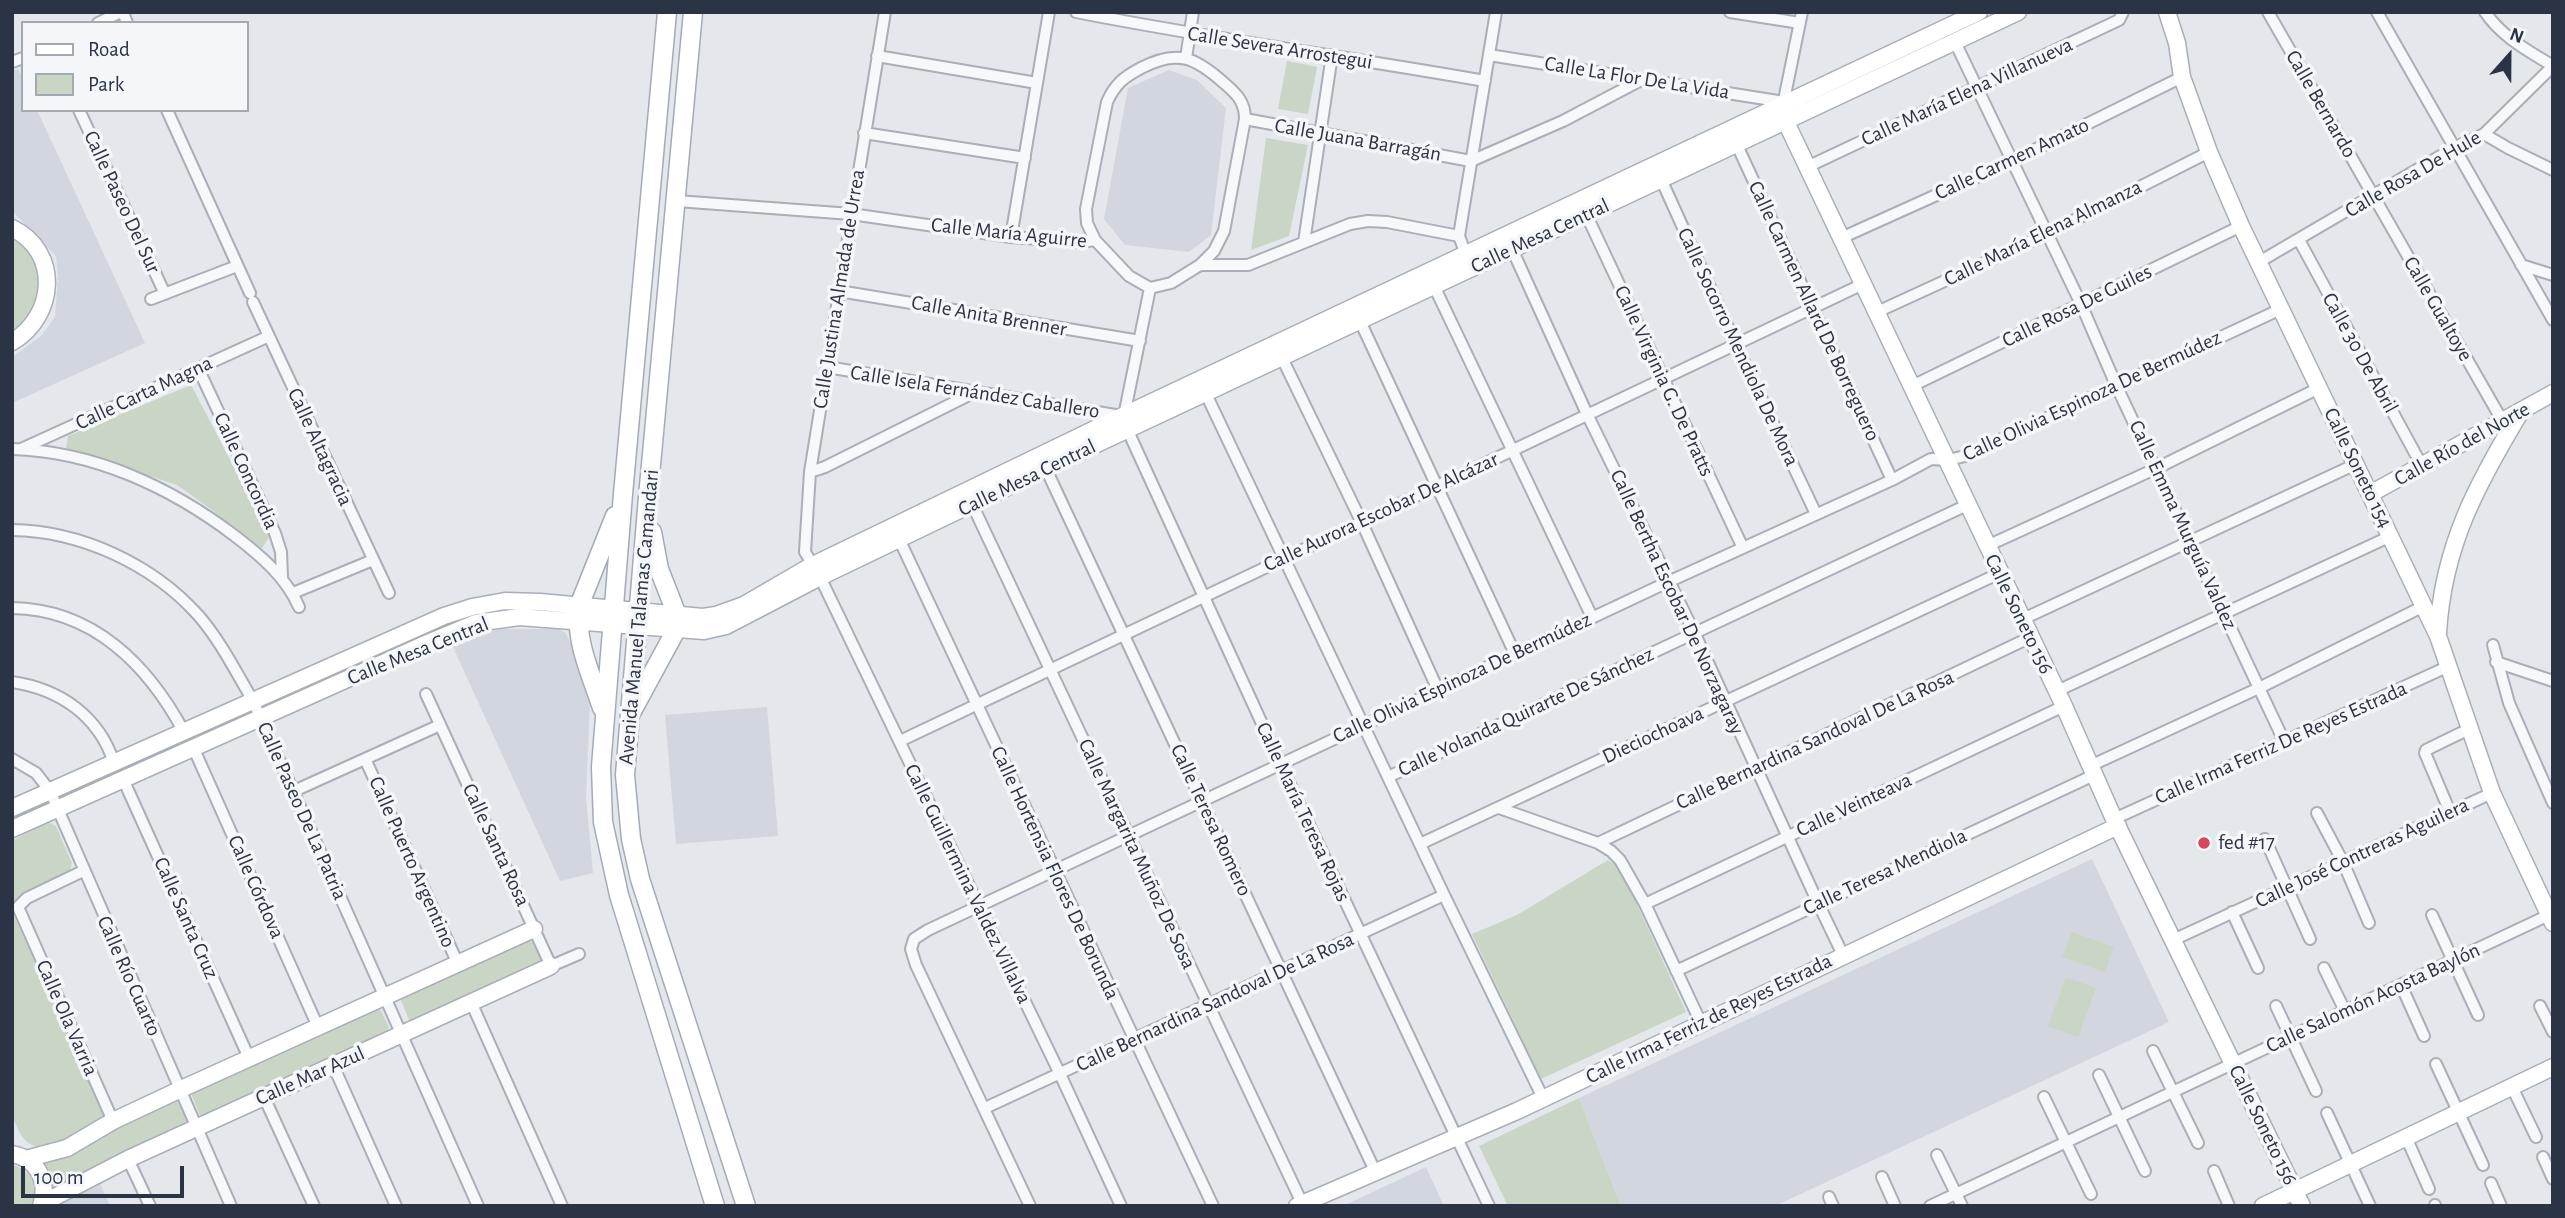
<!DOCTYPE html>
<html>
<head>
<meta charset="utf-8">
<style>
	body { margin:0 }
	#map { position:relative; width:2565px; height:1218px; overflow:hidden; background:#e4e7ec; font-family:"Alegreya Sans",sans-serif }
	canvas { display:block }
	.frame { position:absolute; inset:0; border:14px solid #2b3445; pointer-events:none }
	.legend { position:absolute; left:21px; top:21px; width:228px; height:91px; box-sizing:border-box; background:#f4f6f9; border:2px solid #a4a8b1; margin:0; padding:9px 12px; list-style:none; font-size:21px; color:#2b3445 }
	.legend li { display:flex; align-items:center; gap:14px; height:35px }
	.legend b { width:35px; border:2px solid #a4a8b1 }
	.north { position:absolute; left:2474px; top:21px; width:70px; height:70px; -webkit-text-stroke:5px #f4f6f9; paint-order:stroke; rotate:21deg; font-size:19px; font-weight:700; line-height:28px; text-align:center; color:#2b3445 }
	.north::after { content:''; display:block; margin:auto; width:24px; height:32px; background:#2b3445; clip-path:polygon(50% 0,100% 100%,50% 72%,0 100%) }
	.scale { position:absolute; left:21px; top:1166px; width:163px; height:32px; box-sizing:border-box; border:4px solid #2b3445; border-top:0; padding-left:9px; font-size:21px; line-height:24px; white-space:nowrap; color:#2b3445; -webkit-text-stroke:5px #f4f6f9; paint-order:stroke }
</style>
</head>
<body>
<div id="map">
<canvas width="2565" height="1218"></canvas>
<div class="frame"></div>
<ul class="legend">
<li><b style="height:9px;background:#fff"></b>Road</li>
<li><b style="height:19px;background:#c9d6c5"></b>Park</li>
</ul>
<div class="north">N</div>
<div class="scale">100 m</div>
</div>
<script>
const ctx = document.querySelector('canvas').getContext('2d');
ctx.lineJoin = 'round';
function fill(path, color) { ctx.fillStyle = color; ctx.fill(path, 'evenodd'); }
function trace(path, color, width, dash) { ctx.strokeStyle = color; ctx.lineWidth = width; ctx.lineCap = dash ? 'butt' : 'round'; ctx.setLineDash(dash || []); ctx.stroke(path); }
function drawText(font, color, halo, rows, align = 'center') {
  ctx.font = font + ' "Alegreya Sans",sans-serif'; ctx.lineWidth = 7; ctx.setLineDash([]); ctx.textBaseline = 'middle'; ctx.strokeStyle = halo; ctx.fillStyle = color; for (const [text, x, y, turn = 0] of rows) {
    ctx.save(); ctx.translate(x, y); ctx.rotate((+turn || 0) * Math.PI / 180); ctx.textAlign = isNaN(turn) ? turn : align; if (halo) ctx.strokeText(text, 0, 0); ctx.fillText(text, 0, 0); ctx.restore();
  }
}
const built = new Path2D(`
	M18 69 23 79V110H37L145 343 12 403V357L41 336 55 317 58 276 56 256 12 211V71Z
	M1169 70 1197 80 1226 108 1211 235 1189 252 1125 245 1104 219 1128 88Z
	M502 629H558L566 633 576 658 590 702 586 797 593 873 560 881 452 645 474 635Z
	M767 707 778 836 676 844 665 715Z
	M2092 859 2169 1022 1775 1206H1621L1579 1098Z
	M1426 1167 1443 1204 1439 1206H1343Z
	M99 1181 110 1206H55L66 1195Z`);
const green = new Path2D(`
	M1287 61 1317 67 1308 114 1278 109Z
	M1266 138 1308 145 1289 236 1251 250Z
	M12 235 33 251 45 296 12 342Z
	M191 385 270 536 260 551 212 510 177 485 66 448 68 436Z
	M51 823 56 826 72 863 69 874C49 882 12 889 14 916L105 1116C92 1131 51 1157 30 1144 21 1139 17 1126 12 1116V841L43 824Z
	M1608 860 1621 869 1686 1012 1541 1079 1472 934 1517 915Z
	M2072 932 2114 947 2105 972 2062 957Z
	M527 939C536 944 543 955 540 966L410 1022 400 998Z
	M2066 977 2096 988 2078 1037 2048 1026Z
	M373 1008 380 1009 389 1027 387 1032 203 1117 199 1114 191 1093Z
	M1579 1098 1621 1206H1508L1479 1146Z
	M176 1099 190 1125 47 1193 40 1160Z
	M12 1165C33 1170 40 1187 31 1206H12Z`);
const street = new Path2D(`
	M123 12 127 23
	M885 12 810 472 805 552 820 577 1060 1074 1121 1206
	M1076 12C1212 39 1349 57 1485 81
	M1730 12 1800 23
	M2268 12 2503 422
	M2377 12 2553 320
	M2485 12C2502 37 2527 50 2553 66
	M98 23 121 12
	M1955 42 2081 304 2116 385 2284 741
	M1489 55 1784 102
	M877 56 1037 83
	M1186 58 1193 12
	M12 62 23 58
	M1783 105 1802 12
	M79 110 165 294
	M167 110 250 293
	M1245 119 1471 161 1563 121 1643 79
	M864 133 1025 158
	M2484 134 2508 148 2553 170
	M1736 143 1892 480
	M1807 167 2119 20 2123 12
	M1661 179 1736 345 1816 514
	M677 201 851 214 1011 237 1081 242 1095 240 1129 276 1150 288
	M1586 214 1743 548
	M1011 237 1049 12
	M1841 238 2012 161 2182 77
	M1095 240 1087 223 1086 209 1107 102C1115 84 1124 77 1141 68 1177 49 1195 57 1224 83 1237 94 1245 102 1245 119L1224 231 1214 251 1200 265
	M2299 240 2422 466
	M1304 242 1332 55
	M1512 249 1587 414 1694 632 1818 903 1843 955
	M1468 260 1459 236 1496 12
	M2259 262 2454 148 2484 134 2553 66
	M2521 265 2553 275
	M1434 286 1592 617
	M1150 288 1124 416 1128 431 1280 763 1489 1206
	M1150 288 1171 283 1200 265H1248L1350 224 1368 221 1387 222 1459 236
	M839 291 1140 341
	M151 299 237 266
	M253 302 389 593
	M1877 312 2047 234 2209 152
	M1360 321 1515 654
	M1282 358 1362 523 1438 690
	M827 367 1121 416
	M198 368 275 533 281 552 282 577
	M1912 386 2241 226
	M1206 394 1444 895 1543 1098
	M12 449C94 451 172 488 235 536 261 556 286 577 299 607
	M21 449 267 337
	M1046 469 1375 1171
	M810 472 825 467 973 393
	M972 504 1302 1203
	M12 530C81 531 152 564 198 615 220 640 236 672 253 701L478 1206
	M899 539 1213 1206
	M1987 546 2157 468 2319 388
	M293 593 373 560
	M12 608C93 609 148 665 184 732
	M2023 619 2356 464
	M2493 645 2509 703 2553 803
	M2496 662 2553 681
	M12 682C60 689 99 716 114 763
	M2057 691 2391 536
	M426 694 551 966 579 954
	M900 741 1863 284
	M193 747 318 1027
	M12 759 36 773 50 791 231 1206
	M366 761 458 964
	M2090 766 2259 688 2424 606
	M1388 777 1967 505
	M123 779 249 1058
	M294 791 440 725
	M1499 808 1598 843 1611 851 1620 860 1645 904 1701 1023
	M2450 812 2425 753 2426 750 2469 729
	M2317 813 2343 862 2369 923
	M2114 819 2447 667
	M2265 839 2310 939
	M1598 843 2031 637
	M1420 844 2000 573
	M83 871 27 898 18 907 113 1121
	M1645 904 2064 706
	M2232 912 2258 968
	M2432 915 2478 1015
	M2173 940 2492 793
	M2324 968 2345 1011
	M1676 971 2094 775
	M2401 985 2424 1036
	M471 1002 562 1206
	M2276 1006 2316 1091
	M2540 1006 2553 1032
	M2153 1051 2198 1143
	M2436 1064 2483 1165
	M333 1065 396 1206
	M2099 1075 2145 1171
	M2512 1087 2536 1137
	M264 1097 314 1206
	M2044 1097 2091 1194
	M985 1108 1444 895
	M2327 1113 2370 1206
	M2406 1137 2429 1189
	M1937 1155 1962 1206
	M2543 1157 2553 1179
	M128 1159 150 1206
	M2214 1171 2229 1206
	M1882 1177 1895 1206
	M2491 1183 2501 1206
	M1829 1197 1833 1206
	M2435 1205V1206
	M1030 1206 916 965 911 949 914 939 928 930 1668 582 1892 480 1931 459 1948 460 1965 456 2281 309
	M1930 1206 2549 915`);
const secondary = new Path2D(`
	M2167 12 2177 43 2182 77 2209 152 2241 226 2438 636 2492 793 2553 923
	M1784 112 1785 120 2064 706 2114 819 2302 1206
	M12 228C61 252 56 316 12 342
	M2370 494 2553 393
	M2438 633C2443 546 2477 484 2521 411
	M12 808 444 616 472 607 505 601 540 602 703 617 716 615 744 605 811 566 1099 427 1979 12
	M12 829 421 646 476 623 519 617 704 631 726 626 820 577 1103 441 2018 12
	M12 1154C38 1159 49 1181 41 1206
	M26 1159 67 1148 113 1121 179 1090 534 929
	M43 1203 128 1159 551 966
	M1297 1206 1517 1111 2118 826
	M2263 1206 2553 1067`);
const primary = new Path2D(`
	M667 12 623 494 601 767 603 822 619 895 715 1206
	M693 12 648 497 625 775 631 839 640 879 746 1206
	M602 708C591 674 575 642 579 606L615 516
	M631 713 676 630 677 615 659 569 652 532`);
const markers = [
	[2204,843,7,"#d1495b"]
];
const streetNames = [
	["Calle Severa Arrostegui",1280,48,9],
	["Calle La Flor De La Vida",1637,78,9],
	["Calle María Elena Villanueva",1967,92,-25],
	["Calle Bernardo",2321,104,60],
	["Calle Juana Barragán",1358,140,10],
	["Calle Carmen Amato",2012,159,-25],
	["Calle Rosa De Hule",2413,174,-30],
	["Calle Paseo Del Sur",122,202,65],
	["Calle María Aguirre",1009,233,6],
	["Calle María Elena Almanza",2043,233,-26],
	["Calle Mesa Central",1540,236,-25],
	["Calle Justina Almada de Urrea",839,289,-81],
	["Calle Rosa De Guiles",2077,306,-26],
	["Calle Gualtoye",2438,309,60],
	["Calle Carmen Allard De Borreguero",1814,311,65],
	["Calle Anita Brenner",989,316,10],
	["Calle Socorro Mendiola De Mora",1738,347,65],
	["Calle 30 De Abril",2360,353,61],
	["Calle Virginia G. De Pratts",1664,381,65],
	["Calle Isela Fernández Caballero",975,392,9],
	["Calle Carta Magna",144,393,-25],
	["Calle Olivia Espinoza De Bermúdez",2092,396,-25],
	["Calle Río del Norte",2462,444,-29],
	["Calle Altagracia",320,447,65],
	["Calle Soneto 154",2358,468,64],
	["Calle Concordia",246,471,65],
	["Calle Mesa Central",1027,478,-26],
	["Calle Aurora Escobar De Alcázar",1381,512,-25],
	["Calle Emma Murguía Valdez",2183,525,65],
	["Calle Bertha Escobar De Norzagaray",1677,602,65],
	["Calle Soneto 156",2019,614,64],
	["Avenida Manuel Talamas Camandari",639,617,-85],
	["Calle Mesa Central",418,651,-22],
	["Calle Olivia Espinoza De Bermúdez",1462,678,-25],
	["Calle Yolanda Quirarte De Sánchez",1526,712,-25],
	["Dieciochoava",1653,735,-25],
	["Calle Bernardina Sandoval De La Rosa",1815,740,-25],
	["Calle Irma Ferriz De Reyes Estrada",2281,743,-24],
	["Calle Veinteava",1854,805,-25],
	["Calle Paseo De La Patria",302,811,66],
	["Calle María Teresa Rojas",1303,812,65],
	["Calle Teresa Romero",1211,820,65],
	["Calle Santa Rosa",496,845,65],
	["Calle José Contreras Aguilera",2362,853,-25],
	["Calle Margarita Muñoz De Sosa",1137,854,65],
	["Calle Puerto Argentino",412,862,66],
	["Calle Teresa Mendiola",1885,872,-25],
	["Calle Hortensia Flores De Borunda",1055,873,65],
	["Calle Guillermina Valdez Villalva",968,884,64],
	["Calle Córdova",256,887,66],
	["Calle Santa Cruz",186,918,66],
	["Calle Río Cuarto",129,976,66],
	["Calle Salomón Acosta Baylón",2373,998,-25],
	["Calle Bernardina Sandoval De La Rosa",1215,1002,-25],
	["Calle Ola Varria",67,1018,66],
	["Calle Irma Ferriz de Reyes Estrada",1709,1019,-26],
	["Calle Mar Azul",310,1076,-24],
	["Calle Soneto 156",2263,1125,64]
];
const poiNames = [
	["fed #17",2218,843]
];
fill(built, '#d2d6de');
fill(green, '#c9d6c5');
trace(street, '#a9aeb7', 14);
trace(secondary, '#a9aeb7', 19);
trace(primary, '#a3abb8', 21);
trace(street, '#f7f8fa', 10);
trace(secondary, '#fff', 16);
trace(primary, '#fff', 18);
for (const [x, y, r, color] of markers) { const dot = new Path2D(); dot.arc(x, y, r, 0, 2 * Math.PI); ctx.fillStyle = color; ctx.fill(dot); trace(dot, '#f4f6f9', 2.5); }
drawText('21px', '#2b3445', '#f4f6f9', streetNames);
drawText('21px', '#2b3445', '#f4f6f9', poiNames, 'left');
</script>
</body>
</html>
